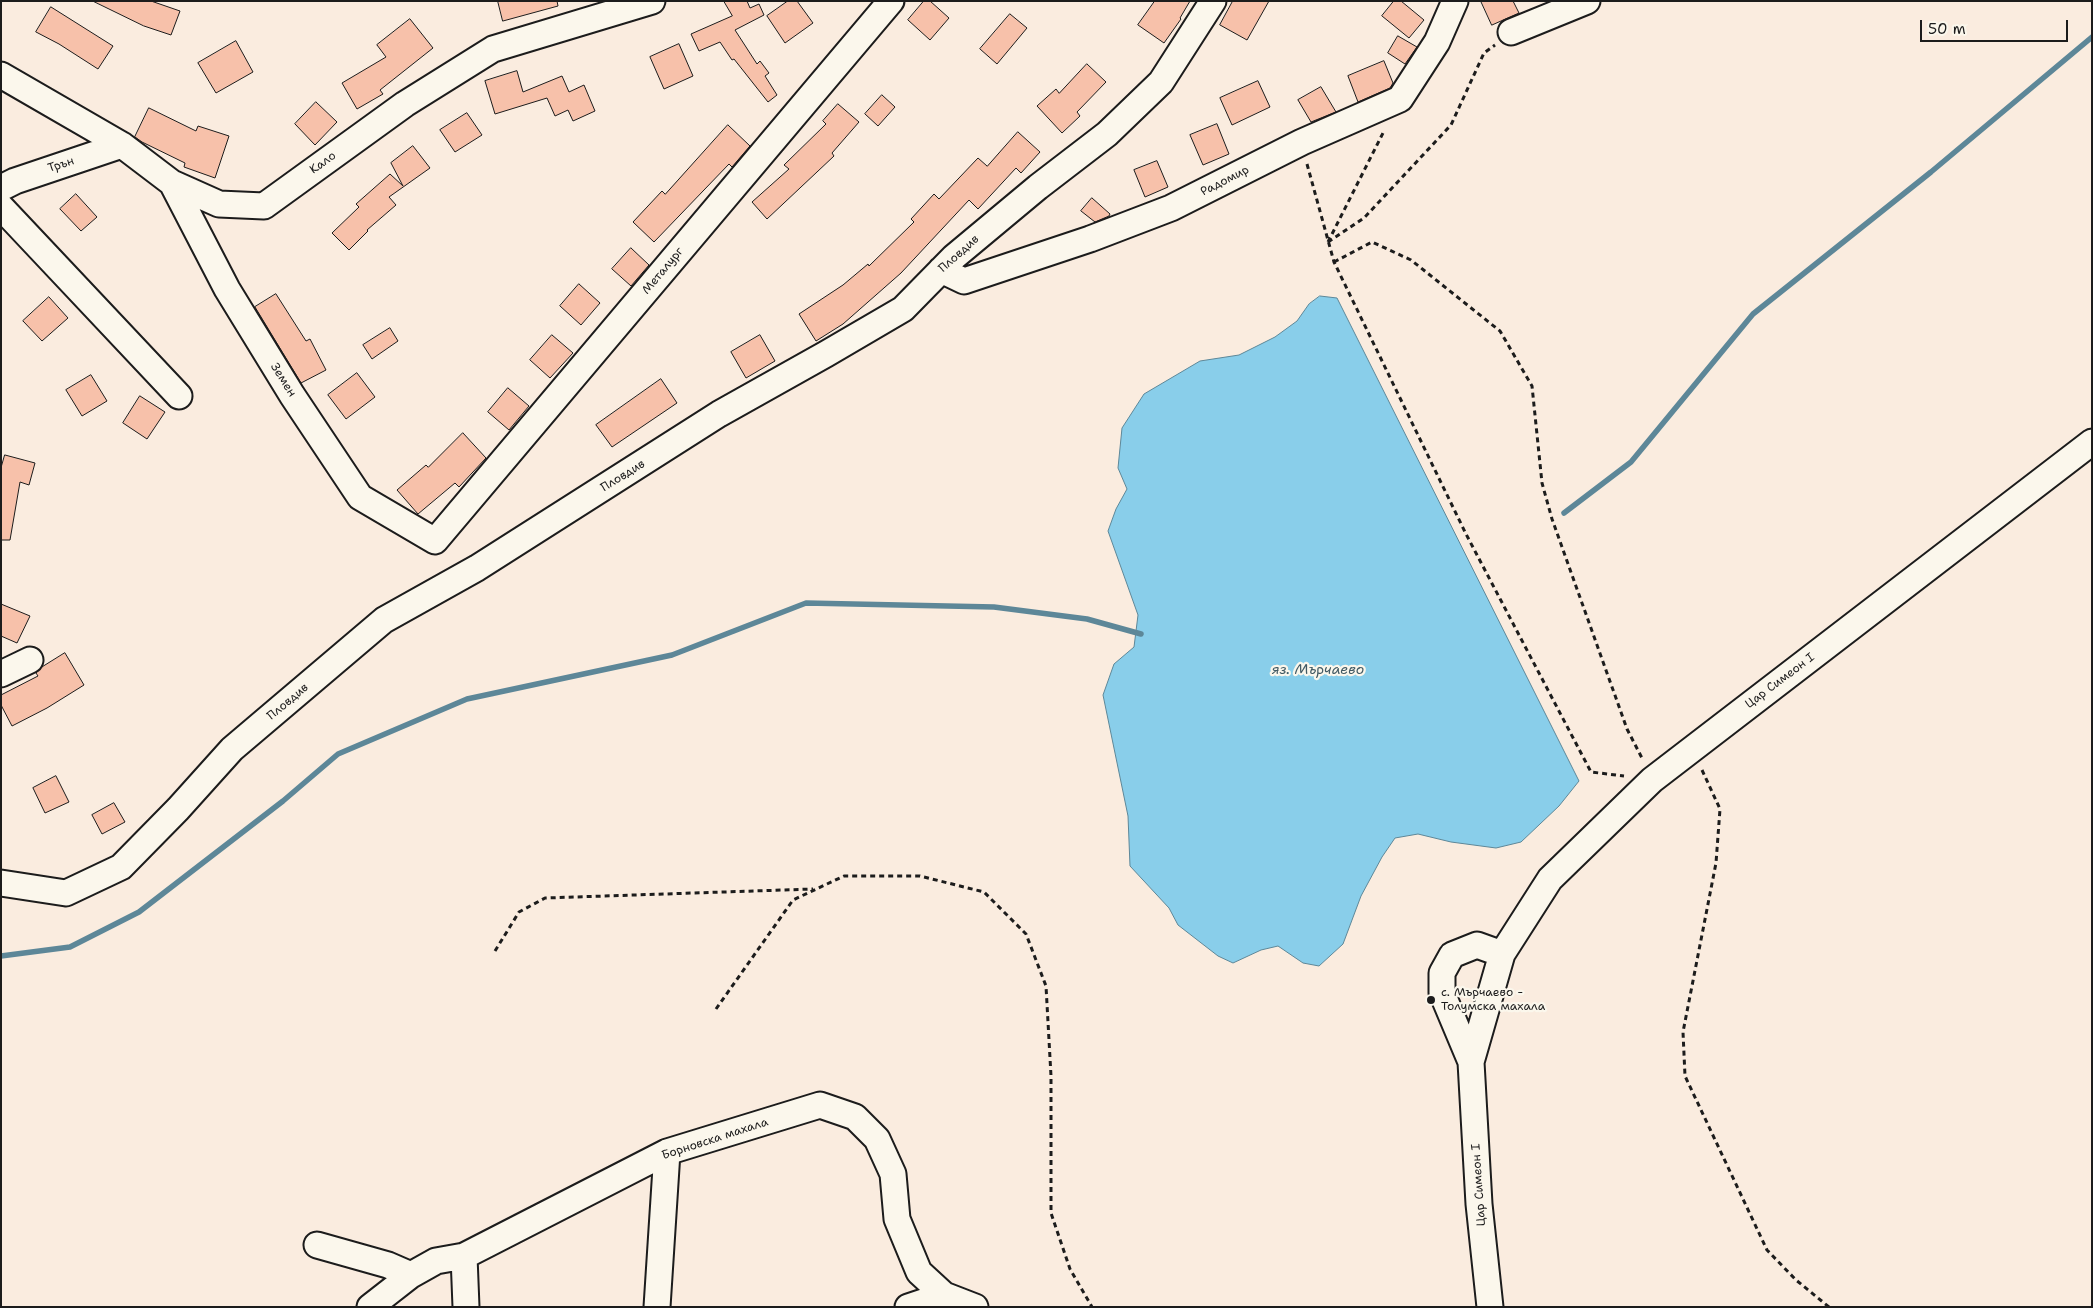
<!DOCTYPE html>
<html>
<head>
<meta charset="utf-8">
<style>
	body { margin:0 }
	#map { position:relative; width:2093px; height:1308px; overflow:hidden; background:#faecdf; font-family:"Shantell Sans",sans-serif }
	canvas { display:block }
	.frame { position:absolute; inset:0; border:2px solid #1c1c1c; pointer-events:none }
	.scale { position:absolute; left:1920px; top:20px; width:148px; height:22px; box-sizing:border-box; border:2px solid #1c1c1c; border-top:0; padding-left:6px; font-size:15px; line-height:18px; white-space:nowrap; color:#1c1c1c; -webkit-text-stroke:4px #fbf7ec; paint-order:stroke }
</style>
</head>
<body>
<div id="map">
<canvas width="2093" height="1308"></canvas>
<div class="frame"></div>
<div class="scale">50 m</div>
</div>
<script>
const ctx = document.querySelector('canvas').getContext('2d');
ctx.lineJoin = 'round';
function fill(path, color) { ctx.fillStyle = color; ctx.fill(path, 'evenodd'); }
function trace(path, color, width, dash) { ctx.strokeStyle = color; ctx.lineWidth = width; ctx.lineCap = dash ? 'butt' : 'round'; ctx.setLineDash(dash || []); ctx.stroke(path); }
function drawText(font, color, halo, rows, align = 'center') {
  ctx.font = font + ' "Shantell Sans",sans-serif'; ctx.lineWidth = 4.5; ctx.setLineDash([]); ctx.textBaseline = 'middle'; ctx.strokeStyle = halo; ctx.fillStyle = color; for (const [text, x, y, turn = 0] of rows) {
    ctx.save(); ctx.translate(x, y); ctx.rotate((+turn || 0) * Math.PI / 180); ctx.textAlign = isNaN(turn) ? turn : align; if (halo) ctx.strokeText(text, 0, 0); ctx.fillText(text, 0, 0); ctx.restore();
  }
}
const water = new Path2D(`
	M1320 296 1337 298 1579 781 1559 806 1521 842 1496 848 1451 842 1418 834 1395 838 1382 857 1361 896 1343 944 1319 966 1303 963 1278 946 1261 950 1233 963 1218 956 1178 925 1169 908 1130 866 1128 816 1103 695 1114 664 1134 647 1138 615 1108 531 1116 509 1127 489 1118 468 1122 428 1144 394 1200 361 1239 355 1275 337 1297 321 1309 304Z`);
const stream = new Path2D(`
	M1564 513 1631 462 1753 314 1931 172 2092 37
	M1 956 70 947 139 912 283 801 338 754 467 699 672 655 806 603 994 607 1087 619 1141 634`);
const building = new Path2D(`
	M93 1H151L180 11 171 35 144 26Z
	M498 1H557L558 6 503 21Z
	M724 1H747L750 8 759 4 764 15 735 30 757 64 760 61 769 73 765 76 777 95 768 102 734 59 732 60 720 42 699 51 691 34 732 16Z
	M788 1H797L813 23 785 43 767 16Z
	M924 1H930L949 18 930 40 908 20Z
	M1155 1H1190L1180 18 1181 19 1164 43 1138 25Z
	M1233 1H1269L1247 40 1220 25Z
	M1394 1H1401L1424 20 1409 38 1382 16Z
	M1481 1H1513L1519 13 1492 25Z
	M51 7 113 46 98 69 59 44 36 32Z
	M1010 14 1027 28 997 64 980 49Z
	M410 19 433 48 380 90 383 94 357 109 342 83 386 57 377 45Z
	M1398 36 1417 47 1405 64 1388 53Z
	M236 41 253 72 216 93 198 63Z
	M679 44 693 76 664 89 650 57Z
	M1384 61 1393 83 1390 88 1358 102 1348 76Z
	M1087 64 1106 82 1077 112 1080 116 1062 133 1037 106 1056 89 1059 93Z
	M517 71 523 92 562 76 569 92 584 85 595 111 573 121 568 110 555 116 547 98 495 114 485 81Z
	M1258 81 1270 107 1232 125 1220 98Z
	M1321 87 1336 112 1311 122 1298 100Z
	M882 95 895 107 878 126 865 114Z
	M316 102 337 122 315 145 295 124Z
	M838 104 859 122 832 153 834 156 767 219 752 202 789 169 784 165 826 124 823 121Z
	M149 108 196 131 198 126 229 136 215 178 184 167 185 163 142 142 135 137Z
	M467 113 482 135 455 152 440 130Z
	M1217 124 1229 154 1203 165 1190 135Z
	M728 125 750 146 732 167 729 164 654 242 633 222 662 191 665 194Z
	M1018 132 1040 152 1021 173 1016 168 978 209 969 200 901 273 843 324 816 341 799 314 843 285 868 264 869 266 914 222 911 219 934 194 939 199 978 158 987 166Z
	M413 146 430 168 389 197 396 205 367 230 368 231 349 250 332 233 359 207 356 204 390 174 403 186 391 163Z
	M1157 161 1168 187 1145 197 1134 170Z
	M76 194 97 217 81 231 60 209Z
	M1092 198 1110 214 1109 216 1095 222 1081 211Z
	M631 248 649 265 631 286 612 269Z
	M579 284 600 303 581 325 560 306Z
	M276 294 306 341 310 339 326 370 301 383 255 307Z
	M49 297 68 318 42 341 23 321Z
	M390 328 398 341 372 359 363 345Z
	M552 335 573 353 550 378 530 360Z
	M760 335 775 361 746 378 731 352Z
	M357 373 375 397 346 419 328 395Z
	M91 375 107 401 82 416 66 390Z
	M661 379 677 403 612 447 596 425Z
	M508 388 529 406 509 430 488 412Z
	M140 396 165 412 147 439 123 423Z
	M463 433 486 458 459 487 455 483 418 514 397 490 426 465 428 467Z
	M5 455 35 463 29 485 20 482 10 540H1V468Z
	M1 604 30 616 17 643 1 636Z
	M65 653 84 685 47 708 12 726 1 705V695L38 676 36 673 42 667Z
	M56 776 69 802 45 813 33 788Z
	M114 803 125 822 102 834 92 815Z`);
const path = new Path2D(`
	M1307 164 1334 262 1466 534 1591 772 1624 776
	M1328 242 1364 218 1451 125 1484 53 1495 45
	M1328 242 1384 131
	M1334 262 1372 242 1411 260 1500 331 1532 386 1542 483 1552 519 1627 729 1643 760
	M1702 770 1720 809 1716 863 1683 1032 1685 1076 1767 1250 1796 1280 1829 1307
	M495 951 519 912 545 898 813 889
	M716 1009 793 900 844 876H920L984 892 1026 934 1046 986 1051 1076V1213L1070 1269 1092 1307`);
const minor = new Path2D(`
	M1511 32 1587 1
	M1 75 122 145 172 183 219 204 264 206 405 104 493 49 652 1
	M172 183 227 289 292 395 360 497 435 541 891 1
	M1 188 15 181 122 145
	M1 207 179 396
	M941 270 964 281 1090 239 1171 208 1302 142 1400 99 1437 42 1455 1
	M1 674 30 660
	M1 883 66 893 121 867 178 809 232 749 384 620 477 568 719 414 826 354 903 309 954 257 1038 187 1107 134 1161 82 1213 1
	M1471 1062 1442 993V973L1452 955 1477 945 1502 954
	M317 1245 388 1265 411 1275
	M464 1256 466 1307
	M370 1307 411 1275 436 1261 464 1256 667 1152 820 1105 855 1117 877 1139 893 1174 897 1219 919 1272 944 1295 975 1307
	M657 1307 667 1152
	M908 1307 944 1295
	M1490 1307 1479 1204 1471 1062 1502 954 1550 879 1652 780 2092 442`);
const markers = [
	[1431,1000,5,"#1c1c1c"]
];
const streetNames = [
	["Кало",323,163,-36],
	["Трън",61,165,-18],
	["Радомир",1225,181,-27],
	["Пловдив",959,254,-42],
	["Металург",663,271,-50],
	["Земен",283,380,58],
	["Пловдив",623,476,-32],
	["Цар Симеон I",1780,681,-37],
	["Пловдив",288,702,-40],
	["Борновска махала",715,1139,-18],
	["Цар Симеон I",1479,1185,-94]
];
const poiNames = [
	["с. Мърчаево -",1441,993],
	["Толумска махала",1441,1007]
];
const waterNames = [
	["яз. Мърчаево",1318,670]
];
fill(water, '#89ceea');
trace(water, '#5d8798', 1);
trace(stream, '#5d8798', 5.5);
fill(building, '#f7c1aa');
trace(building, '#1c1c1c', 1);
trace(minor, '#1c1c1c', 29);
trace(path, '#1c1c1c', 3, [5, 4]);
trace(minor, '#fbf7ec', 25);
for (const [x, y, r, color] of markers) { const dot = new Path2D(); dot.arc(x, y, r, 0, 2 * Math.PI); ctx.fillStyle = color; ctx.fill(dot); trace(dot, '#fbf7ec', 2); }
drawText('12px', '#1c1c1c', '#fbf7ec', streetNames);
drawText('12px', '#1c1c1c', '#fbf7ec', poiNames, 'left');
drawText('italic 14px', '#425a64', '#fbf7ec', waterNames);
</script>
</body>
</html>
